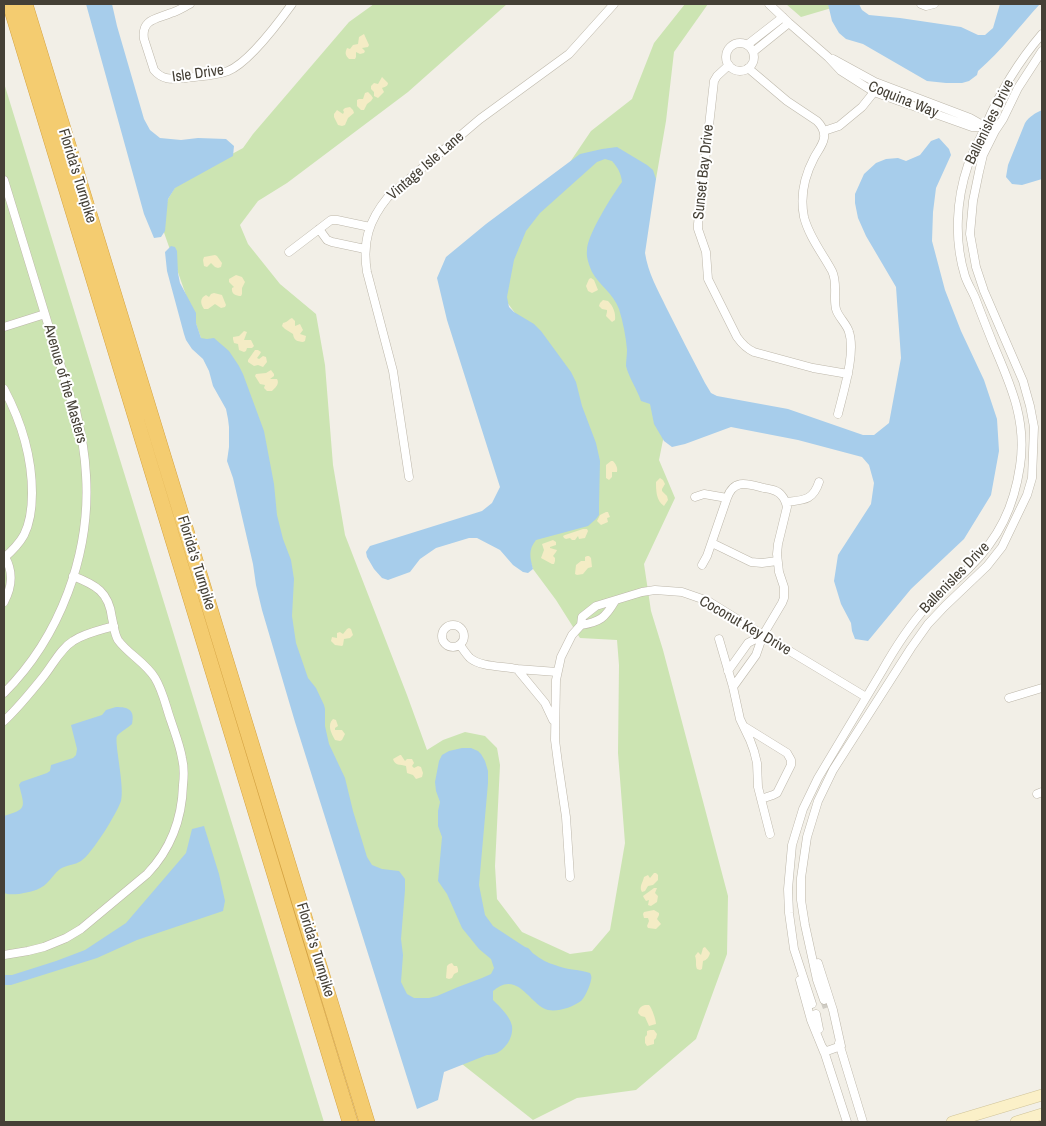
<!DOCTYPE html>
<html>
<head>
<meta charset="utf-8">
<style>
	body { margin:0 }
	#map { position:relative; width:1046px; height:1126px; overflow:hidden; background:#f2efe7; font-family:"Archivo Narrow",sans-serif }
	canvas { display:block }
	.frame { position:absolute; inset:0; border:5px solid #454036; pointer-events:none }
</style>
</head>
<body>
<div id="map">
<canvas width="1046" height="1126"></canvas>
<div class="frame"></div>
</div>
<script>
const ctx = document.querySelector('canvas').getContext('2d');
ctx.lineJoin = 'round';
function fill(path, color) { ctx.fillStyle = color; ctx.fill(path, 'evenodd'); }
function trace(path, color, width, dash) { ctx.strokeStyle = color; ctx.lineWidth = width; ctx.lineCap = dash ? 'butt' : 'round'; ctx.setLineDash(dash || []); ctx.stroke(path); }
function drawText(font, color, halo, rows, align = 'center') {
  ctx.font = font + ' "Archivo Narrow",sans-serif'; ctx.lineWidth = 4; ctx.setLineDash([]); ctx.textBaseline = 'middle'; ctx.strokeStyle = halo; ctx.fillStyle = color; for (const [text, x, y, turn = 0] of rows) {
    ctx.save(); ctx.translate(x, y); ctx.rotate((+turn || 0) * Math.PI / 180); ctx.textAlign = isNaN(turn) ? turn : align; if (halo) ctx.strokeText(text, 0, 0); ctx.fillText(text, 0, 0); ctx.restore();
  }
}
const green = new Path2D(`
	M374 4H507L408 92 287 183 258 201 240 225 248 244 280 284 316 314 325 365 333 465 345 535 407 695 427 750 443 740 465 732 485 736 497 748 500 765 495 866 497 899 522 932 570 954 592 951 610 930 625 843 618 753 619 665 617 640 580 638 556 600 533 569 524 544 564 380 501 294 514 241 545 199 591 131 632 99 654 43 685 4H708L674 52 666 121 656 179 604 226 612 284 666 425 659 460 675 498 644 564 651 611 663 650 728 896 727 954 696 1039 636 1090 577 1098 533 1120 410 1023 280 600 262 441 201 338 161 224 168 199 177 184 243 148 253 134 349 22Z
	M786 4H836L835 7 801 17Z
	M4 83 324 1122H4Z`);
const sand = new Path2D(`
	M364 34 369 45 368 47 362 48 365 51 364 53 360 54 356 52V57L355 59H349C345 55 345 53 347 48L350 49 353 45 358 44 359 37Z
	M382 77 388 83C388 86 385 87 382 88L384 92 378 98 374 96V92L371 89V86L374 83 378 84Z
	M368 92 371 95 373 98 371 101 367 104 364 110H361L357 106V100L359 99H363L365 93Z
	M350 107 353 110 354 113 348 118 345 125 342 126 338 125 334 117V114L337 110 343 114 344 112 343 110 345 108Z
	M215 255 217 256 222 263 221 267 218 268 215 267 211 263 207 267 204 266 203 260 204 257Z
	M236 275 242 277 245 282 242 288V294L241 296C236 296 231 294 232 288L234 287 229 282V279Z
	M591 278 594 280 598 290 592 293 588 291 586 286 589 279Z
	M214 293 222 295 226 305 225 307 221 308 215 304 208 309H204C200 303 200 298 206 295L209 297 211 294Z
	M603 300 608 301C613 306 616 313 615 320L612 322 606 316 607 312V310L602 309 599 306 600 303Z
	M292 318 295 321V326L300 324 303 330 300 334 306 336 305 341 303 342C297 341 294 341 293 334L285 329 282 326 283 323C288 322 289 319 292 318Z
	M244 331 247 332 244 340H251L254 346 252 348H247L246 351 244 352 239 350 238 344 234 343 233 339V337L239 336Z
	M255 350H258L261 352 260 354 257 358 259 359 263 356 266 357 267 362 263 367 258 365 254 366 248 362V360Z
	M271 370 274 374V376L270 379H277C280 384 275 388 272 391H267L264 388 265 385 260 384 255 376 256 374 266 373Z
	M611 461H613C616 464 618 468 617 472H612V477L609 480 606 478V465Z
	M660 478 663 480 665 484 662 489V491L667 496 668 500 664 506C656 501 656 490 656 482Z
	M606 512H608L610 517 607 518 608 522 601 525 597 521 600 515Z
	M583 529H587L588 531 585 538 579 539 578 536 575 540H572L570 538 566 539 564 538 563 536 565 535Z
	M553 540 556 542V545L550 547V548L557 550 556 552 553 556 555 558V561L554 564H552L541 558 544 550 542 544Z
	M587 556H589L591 558 592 567 588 568 583 574 577 575 575 574 576 565 581 561H585V557Z
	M349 628 351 629 353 635 350 638 344 639 343 645 342 646 335 645 331 641 332 637 337 638V633L340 632 343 634 347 629Z
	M333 719 336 720 338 726 335 728V730H342L345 734 342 740 340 741 335 740C331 733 327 725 333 719Z
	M400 755H401L405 761 407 759H412L414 763 412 766 414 768 418 766 421 767 423 773 422 777 416 779 413 775 407 773 406 766C400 764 395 766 393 759Z
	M654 873H656L658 875V880L653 885 648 886 645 891 642 892 641 890C640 885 643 882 644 877L648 875 650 878Z
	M654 888H657L655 893 658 896 657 902 651 906 648 905 649 900 646 901 644 898 643 896Z
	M654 910 659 913V915L657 919 661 924 656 929 648 928 647 926 649 921 648 918H644L643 914 644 912Z
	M705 947 710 953C709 957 707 960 703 961L702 969 700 970 697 969C695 965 697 961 695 956L698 952 701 955 703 948Z
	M452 963 454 966H457L458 969V972L454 974 452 978 449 979 446 978 447 966 449 964Z
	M645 1005H649C652 1008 656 1020 656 1024L649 1026 645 1017 641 1016 638 1013C639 1008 641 1006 645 1005Z
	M650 1030H654L657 1034 656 1038 654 1040V1044L647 1046 645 1043V1037L647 1035V1031Z`);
const water = new Path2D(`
	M86 4H112L117 26 144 119 150 130 160 138 181 140 198 138 226 139 234 146 233 156 175 188 168 199 165 231 161 237 154 238 144 214Z
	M828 4H859L862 10 869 15 900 18 961 27 978 35H985L993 28 1000 4H1040C1019 27 1002 50 978 71L977 75 969 81 962 83H946L927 81 863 44 846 39 839 33 832 21Z
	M1042 110V179L1022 185 1012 184 1006 177 1008 165 1025 123C1029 117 1035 113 1042 110Z
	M939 138 949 149 951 155 936 188 933 212 932 241 945 290 961 331 984 380 997 419 999 451 991 495 964 539 911 589 868 641 855 639 852 631 851 623 841 604 834 581 838 555 871 504 874 483 869 465 862 457 798 440 731 427 685 444 672 447 664 441 654 424 650 404 641 401C637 389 629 378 626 366 626 361 627 355 627 350 626 337 623 322 619 309 613 293 600 286 592 272 589 265 586 257 587 250 587 235 613 194 622 182 621 173 618 168 612 161L605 159 597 162 540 213 526 231 514 260 507 297 509 307 514 312 534 324 541 331 571 372 576 382 582 406 596 443 600 461 599 505V515L596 519 588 526 536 540C528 550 530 557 533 569L528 573 523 572 513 565 500 550 477 538H469L436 548 420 559 410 572 388 580 382 578 374 569 367 557 366 552 370 546 482 511 492 503 500 487 447 320 437 278 446 257 486 224 580 154 602 149 617 147 647 165 653 170 656 179 645 253C648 273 658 290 666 307 679 333 692 358 705 383L711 393 717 396 788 409 863 435H874L889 423 901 358 896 287 866 236 858 218 855 203V194L864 174 876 163 886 159 898 158 906 161 920 155 931 141Z
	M171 246 175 247 177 251 178 273 180 283 196 313V323L201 338 207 339 214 338 229 351 239 366 243 374 264 431 274 484 277 515 283 539 291 560 294 579 292 616 296 643 308 678 316 688 324 705 325 709V726L329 744 345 778 353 811 367 857 372 865 382 869 399 871 405 879V890L401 939 403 955 401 982 407 994 414 998H429L437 996 458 987 482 978 491 974 494 968 491 959 479 949 462 928 447 894 438 881 442 837 438 826V811L440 802 436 791 435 782 439 761 442 755 449 751 462 748H471L478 751 481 754 485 761 488 771V783L479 885 485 915 493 926 525 947C530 948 530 951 534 954 540 959 548 963 555 965 566 970 578 969 590 973 591 975 592 977 591 980 590 986 585 997 581 1001 573 1007 558 1012 548 1010 536 1007 526 989 514 985 506 982 499 986 493 991V1000C500 1007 510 1016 512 1026 514 1040 501 1056 487 1055L444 1072 438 1100 417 1109 295 722 262 610 256 585 253 564 233 478 227 461 229 447V427L228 419 226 409 213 386 209 371 203 359 192 349 186 340 184 334 167 271 165 252Z
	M116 707C129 707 135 710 132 724 128 728 120 732 117 736 114 742 125 787 121 801 117 813 92 854 81 861 75 865 66 865 60 869 55 873 51 879 47 883 39 891 29 892 19 894 13 894 9 895 4 893V816C27 809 25 808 19 785L21 782 47 773 50 771 51 765 73 758 76 755 77 749 71 725 102 715 106 710Z
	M204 826 219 874 225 901 223 911 137 940 97 958 11 985H4V975H12L56 961 85 950 126 923 186 853 192 829Z`);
const minorTunnel = new Path2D(`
	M824 1000 828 1011`);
const minor = new Path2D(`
	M190 4C184 7 178 11 171 13 157 19 141 19 144 39L154 70C163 81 173 79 186 78 200 76 215 76 228 71 248 63 279 22 292 4
	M769 4 789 23 828 57 841 71 874 92 972 127H986
	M921 4 926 6 934 4
	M726 57a14 14 0 1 1 28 0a14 14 0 1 1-28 0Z
	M747 45 783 17
	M753 52 789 23
	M833 59 875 82 970 118 984 126
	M729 65 717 76 714 81 698 224V229L706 252 708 279 737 337C742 344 747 349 754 352L813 368 848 374
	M748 68 787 101 817 121C822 126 825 131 824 138 823 145 817 152 814 158 804 177 800 197 804 217 809 237 823 254 832 271 838 283 833 297 836 309 838 317 847 324 849 332 856 353 843 393 838 414
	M824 131 839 126 862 107 874 92
	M4 180 73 406 76 411C81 432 85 453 86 475 91 554 60 637 4 693
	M319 229 327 240 332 242 365 249
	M289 252 331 220H337L370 227
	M4 327 45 314
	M4 389C21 421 32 456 32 493 32 507 31 521 24 535 19 544 12 551 4 558
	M409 477 393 371 367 272C362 242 369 220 388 197L480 119 569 54 614 4
	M695 497 704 494 727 498
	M786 502C803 500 813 501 819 482
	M712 543 751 562 762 563 777 561
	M702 565 707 556 727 498C734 478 748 484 764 488 770 489 778 490 782 496 785 499 786 503 787 507L778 544 777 554 779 572 784 587V598L782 603 763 635 756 655 733 687
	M4 602C12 587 14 573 5 557
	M442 636a11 11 0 1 1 22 0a11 11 0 1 1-22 0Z
	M581 625C600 622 605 618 615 601
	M719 639 733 687 740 719 750 740 754 751 757 763 758 787 770 834
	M460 645C463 649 466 654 470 658 480 667 504 666 517 669L545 703 553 720
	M517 669 557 672
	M728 671 748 643 763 635
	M1009 698 1042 688
	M4 721C18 708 31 692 43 677 53 665 60 649 73 641 85 633 101 630 114 626
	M745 727 787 753 791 760V765L777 793 773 795 761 799
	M1037 794 1042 792
	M570 877 566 817 558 763 555 740 556 680 561 657 572 635 581 625 582 617 596 606 642 592 655 590 682 592 708 601 737 619 763 635 866 697
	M4 955 28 951 44 947 66 938 81 929 147 874C171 849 182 819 183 785 184 776 184 766 182 758 180 746 175 733 171 721 166 707 163 691 155 678 145 662 128 654 118 640 114 633 114 626 112 618 109 592 96 585 73 576
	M800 980 811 1020 824 1052 841 1046 833 1010 818 963
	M824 1000 817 980 805 925 801 900V878L807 837 818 801 833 770 911 648 928 624 945 606 987 566 1002 547 1027 495 1032 478 1034 427 1030 406 1023 381 984 291 976 267 970 234 973 201 979 172 983 155 995 131 1003 119 1018 88 1042 51
	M812 1004 794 949 789 913 788 889 792 845 803 809 818 778 882 671C895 648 909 626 927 606 940 592 956 581 969 568 999 538 1014 507 1020 466 1027 421 1011 386 994 346 988 331 982 316 976 300 973 292 968 285 965 276 954 241 956 200 968 165 972 152 980 140 985 127 999 94 1018 62 1042 34
	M816 1014 819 1029
	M839 1043 863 1122
	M823 1048 847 1122`);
const secondary = new Path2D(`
	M952 1122 1042 1095
	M1016 1122 1042 1114`);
const motorway = new Path2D(`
	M10 4 350 1122
	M25 4 367 1122`);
const streetNames = [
	["Isle Drive",198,74,-8],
	["Coquina Way",903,100,22],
	["Ballenisles Drive",990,122,-64],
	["Vintage Isle Lane",426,166,-41],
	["Sunset Bay Drive",704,172,-84],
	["Florida's Turnpike",77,176,73],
	["Avenue of the Masters",65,384,74],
	["Florida's Turnpike",196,563,73],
	["Ballenisles Drive",955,578,-46],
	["Coconut Key Drive",745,626,30],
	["Florida's Turnpike",315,950,73]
];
fill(green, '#cce4b2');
fill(sand, '#f4ecc5');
fill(water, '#a7cdeb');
trace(minorTunnel, '#cfccc4', 8, [8, 4]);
trace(minor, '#bdb7aa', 9);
trace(secondary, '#cfc399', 12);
trace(motorway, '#d3a140', 16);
trace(minor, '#fff', 8);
trace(secondary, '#fbf0c8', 11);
trace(motorway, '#f4cc70', 15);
drawText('15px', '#454036', '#fff', streetNames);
</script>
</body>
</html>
